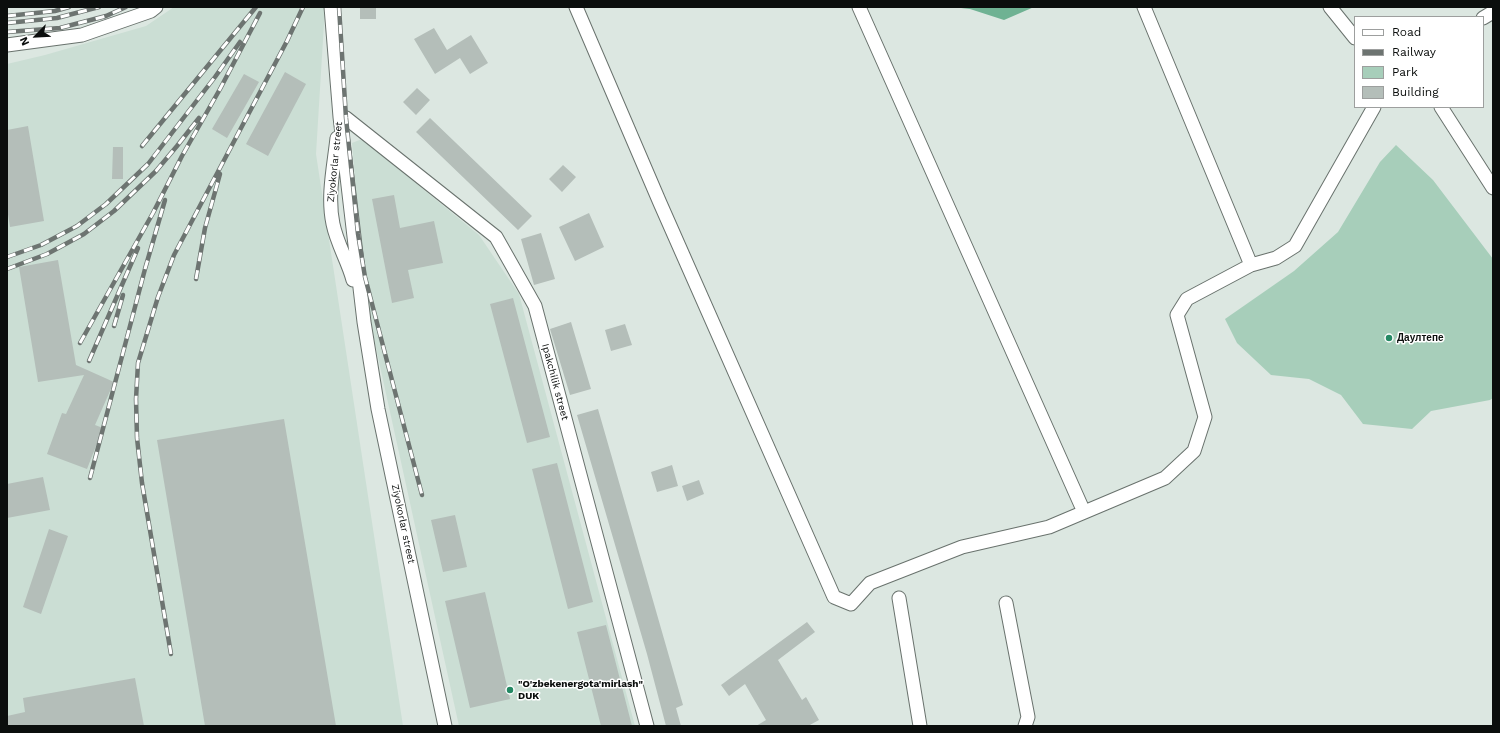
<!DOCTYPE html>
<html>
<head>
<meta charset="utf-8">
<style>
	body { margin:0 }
	#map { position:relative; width:1500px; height:733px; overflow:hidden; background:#dce7e1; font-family:"Work Sans",sans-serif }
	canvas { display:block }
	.frame { position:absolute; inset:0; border:8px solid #0b0e0d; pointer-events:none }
	.legend { position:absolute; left:1354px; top:16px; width:130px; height:92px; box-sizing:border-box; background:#fff; border:1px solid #9d9f9e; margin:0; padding:5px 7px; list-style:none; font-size:12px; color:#0b0e0d }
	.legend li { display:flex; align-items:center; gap:8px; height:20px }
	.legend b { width:20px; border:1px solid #9d9f9e }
	.north { position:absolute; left:16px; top:16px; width:40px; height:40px; -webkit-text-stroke:3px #fff; paint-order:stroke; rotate:246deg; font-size:11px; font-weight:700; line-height:16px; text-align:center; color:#0b0e0d }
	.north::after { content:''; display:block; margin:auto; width:14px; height:18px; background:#0b0e0d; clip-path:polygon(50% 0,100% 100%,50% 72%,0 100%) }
</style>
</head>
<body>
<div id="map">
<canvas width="1500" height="733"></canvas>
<div class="frame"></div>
<ul class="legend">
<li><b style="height:5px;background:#fff"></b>Road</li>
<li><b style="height:5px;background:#6d7471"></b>Railway</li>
<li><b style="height:11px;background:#a7ceba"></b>Park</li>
<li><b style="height:11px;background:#b4beb9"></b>Building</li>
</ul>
<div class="north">N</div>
</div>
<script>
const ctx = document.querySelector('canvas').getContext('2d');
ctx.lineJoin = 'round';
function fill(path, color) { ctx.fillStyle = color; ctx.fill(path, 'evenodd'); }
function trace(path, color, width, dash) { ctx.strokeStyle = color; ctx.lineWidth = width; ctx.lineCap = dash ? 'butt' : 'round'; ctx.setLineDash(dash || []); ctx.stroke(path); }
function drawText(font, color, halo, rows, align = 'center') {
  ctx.font = font + ' "Work Sans",sans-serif'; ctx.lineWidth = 3; ctx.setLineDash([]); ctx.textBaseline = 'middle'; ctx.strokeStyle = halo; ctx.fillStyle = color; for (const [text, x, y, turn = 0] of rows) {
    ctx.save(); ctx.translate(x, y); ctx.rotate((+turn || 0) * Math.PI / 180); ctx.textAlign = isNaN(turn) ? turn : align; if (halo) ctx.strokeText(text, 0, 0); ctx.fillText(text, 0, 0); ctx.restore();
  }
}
const built = new Path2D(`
	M174 7H325L316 154 403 726H7V64L45 55 146 26Z
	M362 139 479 235 519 294 635 726H459L365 298 352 143Z`);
const green = new Path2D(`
	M1396 145 1433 180 1493 259V398L1490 400 1431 411 1412 429 1363 424 1341 395 1309 379 1271 375 1237 343 1225 319 1294 271 1338 232 1380 162Z`);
const forest = new Path2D(`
	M952 7H1034L1004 20 970 9Z`);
const building = new Path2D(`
	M360 7H376V19H360Z
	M434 28 447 50 471 35 488 63 470 74 460 58 435 74 414 39Z
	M285 72 306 84 268 156 246 144Z
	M244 74 259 82 227 138 212 129Z
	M417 88 430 100 416 115 403 102Z
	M430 118 532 216 518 230 416 132Z
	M28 126 44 221 10 227 7 208V130Z
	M113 147H123V179H112Z
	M563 165 576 177 562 192 549 179Z
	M394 195 400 228 434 221 443 263 408 270 414 298 392 303 372 199Z
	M589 213 604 247 575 261 559 227Z
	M541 233 555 279 534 285 521 239Z
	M58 260 76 365 114 382 95 425 103 428 87 469 47 454 62 413 66 414 84 375 38 382 19 267Z
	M513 298 550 437 527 443 490 304Z
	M571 322 591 389 570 395 550 329Z
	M625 324 632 345 611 351 605 330Z
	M598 409 683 705 676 708 681 726H666L647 654 577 415Z
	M284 419 336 726H205L157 440Z
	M557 463 593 602 568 609 532 469Z
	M672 465 678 486 657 492 651 472Z
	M43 477 50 510 7 518V484Z
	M699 480 704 494 687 501 682 486Z
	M455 515 467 567 443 572 431 520Z
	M49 529 68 536 41 614 23 607Z
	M485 592 510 699 470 708 445 601Z
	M807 622 815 632 778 660 802 700 806 697 819 720 808 726H756L766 720 745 684 729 696 721 685Z
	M606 625 632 726H601L577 632Z
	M135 678 144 726H7V716L25 712 23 698Z`);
const minor = new Path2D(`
	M331 7 340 117 364 322 378 409 445 726
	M576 7 660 203 834 597 851 604 870 583 962 547 1049 527 1165 478 1194 451 1205 417 1177 315 1187 299 1251 265 1276 258 1295 246 1374 107
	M859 7 1084 512
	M1144 7 1251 265
	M1330 7 1355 38
	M1483 18 1493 12
	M7 45 82 35 151 11 156 7
	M1441 107 1493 188
	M340 117 346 118 496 237 535 306 647 726
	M337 138C334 166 327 196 333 224 337 244 348 261 353 280
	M899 598 920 726
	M1006 603 1028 717 1025 726`);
const rail = new Path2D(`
	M339 7 346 118 358 234 365 277 422 495
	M7 16 55 11 69 7
	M7 23 57 18 99 7
	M7 32 60 28 106 16 126 7
	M142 146 256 7
	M7 257 41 245 77 226 106 204 148 164 215 77 240 42
	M7 269 47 254 84 234 114 211 156 171 177 146 199 118
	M196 279 205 228 220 174
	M114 326 123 295
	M80 343 153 213 182 156 220 89 260 13
	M89 361 138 248
	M90 478 145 269 165 200
	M171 654 142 483 137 438 136 399 138 363 158 297 174 255 287 41 303 7`);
const markers = [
	[1389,338,4,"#258964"],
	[510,690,4,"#258964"]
];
const streetNames = [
	["Ziyokorlar street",335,162,-84],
	["Ipakchilik street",555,382,75],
	["Ziyokorlar street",403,524,78]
];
const poiNames = [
	["Даултепе",1397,338],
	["\"O'zbekenergota'mirlash\"",518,684],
	["DUK",518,696]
];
fill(built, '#cbded4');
fill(green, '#a7ceba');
fill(forest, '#6fb293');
fill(building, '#b4beb9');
trace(minor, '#69726d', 15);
trace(minor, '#fff', 13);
trace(rail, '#6d7471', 4.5);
trace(rail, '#fff', 3, [9]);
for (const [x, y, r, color] of markers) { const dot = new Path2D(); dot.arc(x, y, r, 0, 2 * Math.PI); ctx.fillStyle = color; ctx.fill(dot); trace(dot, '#fff', 1.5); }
drawText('10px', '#0b0e0d', '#fff', streetNames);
drawText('bold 10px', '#0b0e0d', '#fff', poiNames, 'left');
</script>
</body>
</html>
